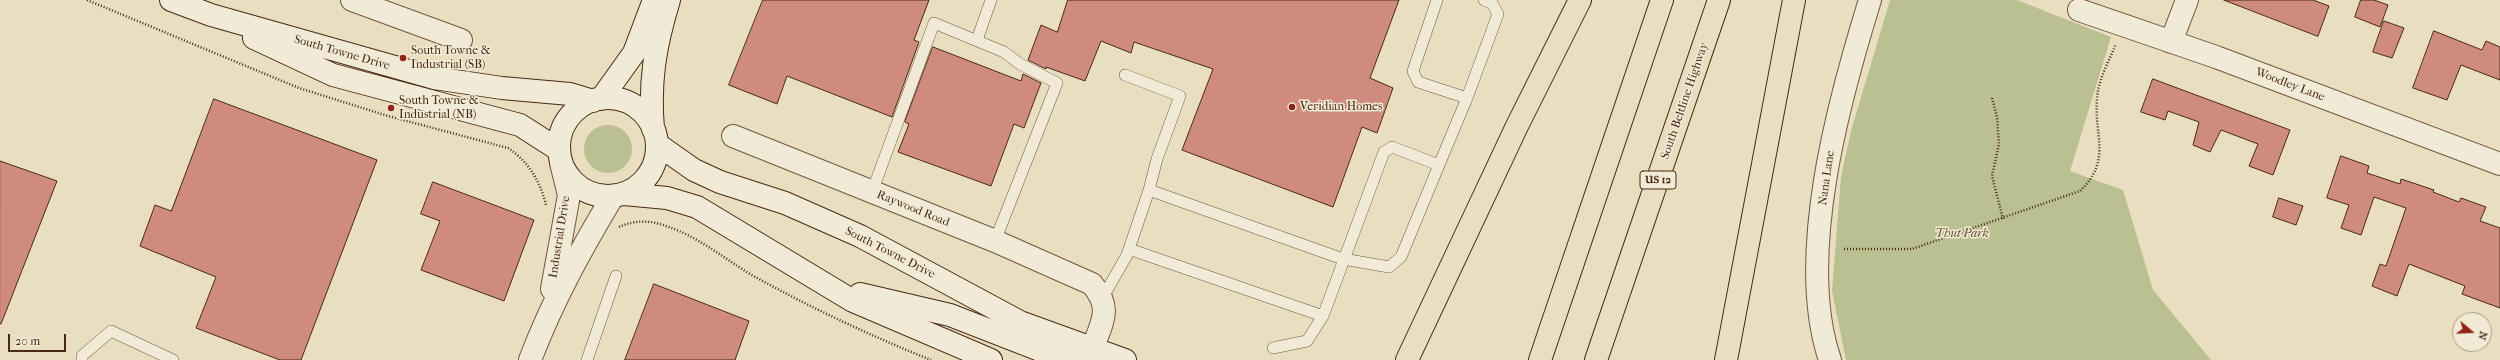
<!DOCTYPE html>
<html>
<head>
<meta charset="utf-8">
<style>
	body { margin:0 }
	#map { position:relative; width:2500px; height:360px; overflow:hidden; background:#e9dec0; font-family:"IM FELL French Canon",serif }
	canvas { display:block }
	.north { position:absolute; left:2452px; top:312px; width:40px; height:40px; box-sizing:border-box; background:#f1ead6; border:1px solid #ae9d88; border-radius:50%; rotate:109deg; font-size:11px; font-weight:700; line-height:16px; text-align:center; color:#492a12 }
	.north::after { content:''; display:block; margin:auto; width:14px; height:18px; background:#8f2418; clip-path:polygon(50% 0,100% 100%,50% 72%,0 100%) }
	.scale { position:absolute; left:8px; top:334px; width:58px; height:18px; box-sizing:border-box; border:2px solid #492a12; border-top:0; padding-left:5px; font-size:12px; line-height:14px; white-space:nowrap; color:#492a12; -webkit-text-stroke:3px #f1ead6; paint-order:stroke }
</style>
</head>
<body>
<div id="map">
<canvas width="2500" height="360"></canvas>
<div class="north">N</div>
<div class="scale">20 m</div>
</div>
<script>
const ctx = document.querySelector('canvas').getContext('2d');
ctx.lineJoin = 'round';
function fill(path, color) { ctx.fillStyle = color; ctx.fill(path, 'evenodd'); }
function trace(path, color, width, dash) { ctx.strokeStyle = color; ctx.lineWidth = width; ctx.lineCap = dash ? 'butt' : 'round'; ctx.setLineDash(dash || []); ctx.stroke(path); }
function drawText(font, color, halo, rows, align = 'center') {
  ctx.font = font + ' "IM FELL French Canon",serif'; ctx.lineWidth = 3; ctx.setLineDash([]); ctx.textBaseline = 'middle'; ctx.strokeStyle = halo; ctx.fillStyle = color; for (const [text, x, y, turn = 0] of rows) {
    ctx.save(); ctx.translate(x, y); ctx.rotate((+turn || 0) * Math.PI / 180); ctx.textAlign = isNaN(turn) ? turn : align; if (halo) ctx.strokeText(text, 0, 0); ctx.fillText(text, 0, 0); ctx.restore();
  }
}
const green = new Path2D(`
	M1890 0H2017L2111 37 2070 171 2123 190 2153 290 2211 360H1846L1832 291 1841 177 1851 131Z
	M584 149a24 24 0 1 1 48 0a24 24 0 1 1-48 0Z`);
const building = new Path2D(`
	M763 0H929L914 40 919 42 892 117 787 76 777 104 729 85Z
	M1068 0H1399L1370 78 1393 88 1377 133 1362 127 1333 207 1182 150 1213 69 1134 42 1131 53 1101 41 1085 81 1046 67V69L1028 60 1041 25 1057 32Z
	M2224 0H2313L2329 6 2318 36Z
	M2361 0H2374L2388 5 2380 27 2355 17Z
	M2384 21 2404 28 2392 58 2373 52Z
	M2434 31 2482 50 2486 41 2500 47V80L2461 65 2447 100 2413 88Z
	M933 47 1021 81 1023 74 1041 83 1024 128 1014 124 991 186 898 152 909 124 905 122Z
	M2153 79 2290 130 2273 175 2249 166 2258 144 2221 130 2210 152 2193 145 2199 122 2168 111 2165 120 2141 112Z
	M214 99 377 160 301 360H280L196 328 216 277 140 246 155 205 171 211Z
	M2341 156 2369 166 2367 173 2400 184 2401 179 2434 190 2433 192 2459 202 2461 198 2486 207 2480 221 2500 228V308L2462 294 2465 286 2409 264 2397 296 2372 286 2380 264 2386 266 2406 208 2374 197 2361 235 2341 228 2349 205 2327 198Z
	M0 161 57 181 1 324H0Z
	M433 182 534 220 504 301 421 270 440 221 421 214Z
	M2279 198 2303 206 2296 225 2273 217Z
	M654 284 749 321 735 360H625Z`);
const path = new Path2D(`
	M87 0 299 88 388 116 508 148C529 162 540 181 546 205
	M1992 98 1997 117 1999 144 1992 176 2003 219
	M619 227C634 220 651 220 666 226 697 236 722 257 750 274 809 307 869 335 931 360
	M1844 249H1912L2080 191C2112 160 2094 137 2097 99 2098 80 2109 61 2116 44`);
const lane = new Path2D(`
	M977 40 991 0
	M1125 75 1180 96 1157 159 1149 190
	M1467 98 1498 14 1492 3 1484 0
	M872 192 934 23 1004 52 1020 64 1057 83 995 241
	M1129 249 1323 316
	M1103 297 1127 255 1149 190 1343 259 1389 267 1401 257 1439 165
	M1273 348 1307 341 1323 316 1384 152 1392 147 1439 165 1467 98 1418 82 1413 71 1437 0
	M82 360V356L111 331 173 360
	M587 360 616 276`);
const street = new Path2D(`
	M352 0 461 40
	M2079 10 2216 57 2500 164
	M2171 42 2187 0
	M733 136 995 241 1092 284C1112 308 1103 320 1093 347
	M552 289 569 195 561 163
	M530 360C553 300 580 251 613 196
	M1830 360C1795 258 1839 100 1870 0`);
const secondary = new Path2D(`
	M171 0 211 15 434 78 502 88 570 94 593 101
	M254 38 333 75 520 125 559 150
	M559 147a49 49 0 1 1 98 0a49 49 0 1 1-98 0Z
	M601 99 634 53 654 0
	M653 129C649 81 655 46 669 0
	M657 144 694 170 720 182 785 203 860 236 1020 322 1125 360
	M624 194 667 198 697 207 853 301 991 360
	M860 294 950 315 1063 359 1077 356 1093 347`);
const highway = new Path2D(`
	M1407 360 1517 126 1580 0
	M1540 360 1662 0
	M1596 360 1719 0
	M1726 360 1794 0`);
const markers = [
	[403,58,4,"#8f2418"],
	[1292,107,4,"#8f2418"],
	[391,108,4,"#8f2418"]
];
const shields = [
	[1658,180,36]
];
const shieldNames = [
	["US 12",1658,180]
];
const poiNames = [
	["South Towne &",411,51],
	["Industrial (SB)",411,65],
	["South Towne &",399,101],
	["Industrial (NB)",399,115],
	["Veridian Homes",1300,107]
];
const streetNames = [
	["South Towne Drive",342,53,16],
	["Woodley Lane",2290,85,21],
	["South Beltline Highway",1685,101,-71],
	["Nana Lane",1827,178,-82],
	["Raywood Road",913,209,22],
	["Industrial Drive",560,237,-81],
	["South Towne Drive",890,253,27]
];
const parkNames = [
	["Thut Park",1962,234]
];
fill(green, '#bac090');
fill(building, '#cf8b7e');
trace(building, '#492a12', 1);
trace(lane, '#71573e', 12);
trace(street, '#71573e', 24);
trace(secondary, '#492a12', 24);
trace(highway, '#492a12', 24);
trace(path, '#492a12', 2.5, [1, 2]);
trace(lane, '#f1ead6', 11);
trace(street, '#f1ead6', 22);
trace(secondary, '#f1ead6', 22);
trace(highway, '#e9dec0', 22);
for (const [x, y, r, color] of markers) { const dot = new Path2D(); dot.arc(x, y, r, 0, 2 * Math.PI); ctx.fillStyle = color; ctx.fill(dot); trace(dot, '#f1ead6', 1.5); }
for (const [x, y, w] of shields) { const box = new Path2D(); box.roundRect(x - w / 2, y - 9, w, 18, 3); ctx.fillStyle = '#f1ead6'; ctx.fill(box); trace(box, '#492a12', 1); }
drawText('bold 11px', '#492a12', null, shieldNames);
drawText('12px', '#492a12', '#f1ead6', poiNames, 'left');
drawText('12px', '#492a12', '#f1ead6', streetNames);
drawText('italic 12px', '#60482b', '#f1ead6', parkNames);
</script>
</body>
</html>
